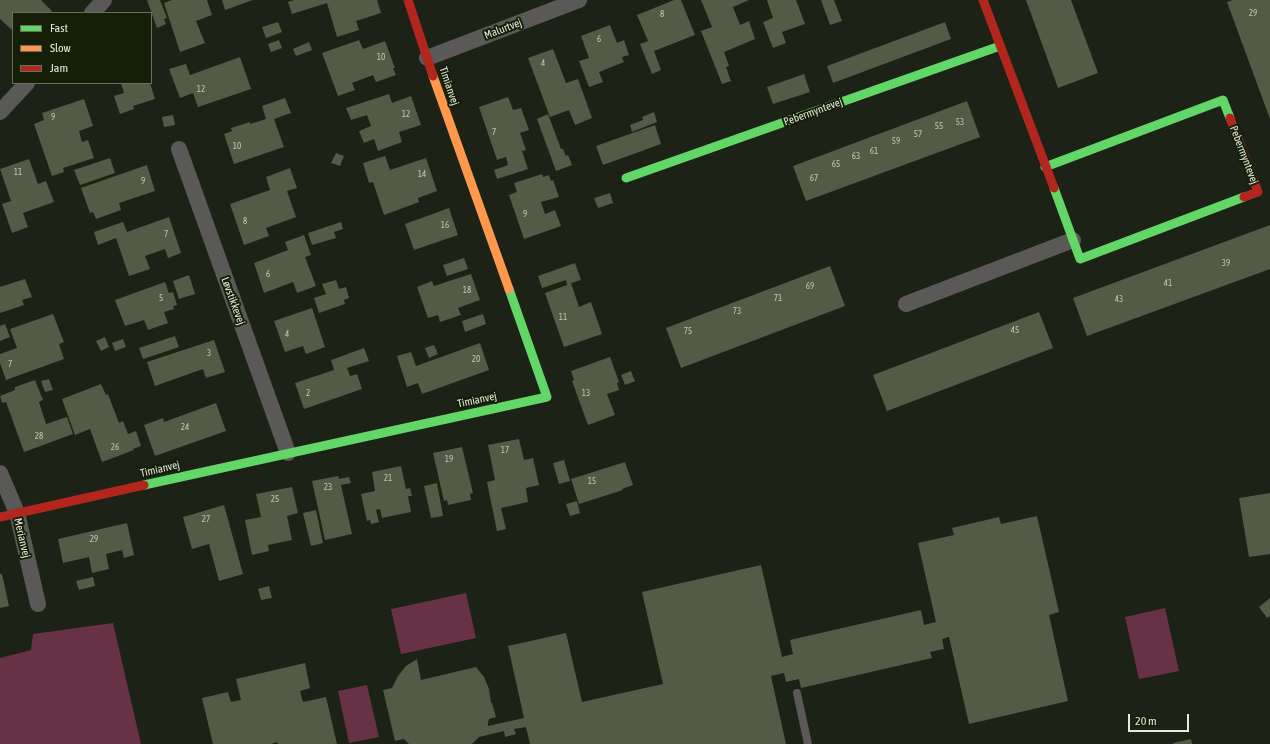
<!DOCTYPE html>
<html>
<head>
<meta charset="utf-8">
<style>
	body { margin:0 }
	#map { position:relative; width:1270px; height:744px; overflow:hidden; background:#1d2216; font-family:"Asap Condensed",sans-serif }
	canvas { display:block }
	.legend { position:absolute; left:12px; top:12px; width:140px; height:72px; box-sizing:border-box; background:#151e07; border:1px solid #68705c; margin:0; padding:5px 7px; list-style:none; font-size:12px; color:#e4eadc }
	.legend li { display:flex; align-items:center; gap:8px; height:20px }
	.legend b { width:20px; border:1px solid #68705c }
	.scale { position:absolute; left:1128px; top:714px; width:61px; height:18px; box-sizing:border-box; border:2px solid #e4eadc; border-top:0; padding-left:5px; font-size:12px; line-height:14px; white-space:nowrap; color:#e4eadc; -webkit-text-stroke:3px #151e07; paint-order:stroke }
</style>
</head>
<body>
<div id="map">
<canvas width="1270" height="744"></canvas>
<ul class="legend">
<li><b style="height:5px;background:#63d668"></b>Fast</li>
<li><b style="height:5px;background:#ff974d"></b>Slow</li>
<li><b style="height:5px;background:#b3261e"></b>Jam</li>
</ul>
<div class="scale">20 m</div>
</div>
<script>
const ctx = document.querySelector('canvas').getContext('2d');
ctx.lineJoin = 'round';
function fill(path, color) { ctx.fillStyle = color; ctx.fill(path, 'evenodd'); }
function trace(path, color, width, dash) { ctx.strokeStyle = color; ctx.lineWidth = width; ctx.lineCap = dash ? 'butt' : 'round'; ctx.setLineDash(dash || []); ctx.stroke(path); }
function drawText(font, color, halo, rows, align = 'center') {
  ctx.font = font + ' "Asap Condensed",sans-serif'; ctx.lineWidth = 4; ctx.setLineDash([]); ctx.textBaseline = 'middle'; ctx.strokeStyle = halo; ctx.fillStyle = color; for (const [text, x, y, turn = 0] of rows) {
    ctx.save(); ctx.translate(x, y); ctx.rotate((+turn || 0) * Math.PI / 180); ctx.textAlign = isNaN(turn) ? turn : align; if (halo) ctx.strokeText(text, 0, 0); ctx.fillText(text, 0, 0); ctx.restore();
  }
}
const green = new Path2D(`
	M466 593 476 638 401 654 391 609Z
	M1165 608 1179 671 1139 679 1125 617Z
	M113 623 141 744H0V658L31 650 33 634Z
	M367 685 379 737 349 743 338 691Z`);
const building = new Path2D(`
	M0 0H41L52 11 50 13H13V31L0 19Z
	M147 0H160L167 18 164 19 166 24 157 28Z
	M172 0H207L212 15 196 21 205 43 180 52 164 3Z
	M222 0H253L225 10Z
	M294 0H377L381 13 356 21 359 30 337 37 327 3 292 14 288 2Z
	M674 0H681L695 35 654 51 661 70 652 74 640 44 648 41 637 15Z
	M701 0H749L733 7 740 25 749 21 755 39 724 52 729 66 726 67 731 81 722 84 701 31 712 27Z
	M767 0H796L805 24 782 32 786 43 773 48 763 22 773 18Z
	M821 0H834L842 21 830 25Z
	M1026 0H1071L1098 73 1058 88Z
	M1233 0H1270V119L1227 2Z
	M278 22 282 32 266 38 262 27Z
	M945 22 951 39 833 83 827 66Z
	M610 25 617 43 624 40 629 55 622 57 624 62 599 72 603 82 589 87 579 61 589 58 581 36Z
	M279 40 282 48 271 52 268 44Z
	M359 40 363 49 385 41 395 68H393L396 75 376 82 373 75 352 83 355 90 338 96 322 53Z
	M309 42 312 50 296 56 293 49Z
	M553 49 566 83 578 79 592 118 575 125 569 110 550 117 528 58Z
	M240 57 251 89 198 107 193 93 180 98 169 69 186 64 190 75Z
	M804 74 810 92 773 104 767 87Z
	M121 83H150L155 99 133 106 134 109 120 114 114 96 124 93Z
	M389 94 392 103 411 96 421 125 399 132 402 142 378 151 374 139 364 143 359 131 371 126 367 115 351 120 346 108Z
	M508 97 513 110 521 108 529 130 520 133 526 150 522 151 528 169 497 179 494 170 508 165 506 157 497 160 479 107Z
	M285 98 291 113 274 119 284 147 234 164 224 134 232 131 231 128 250 122V124L266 119 262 106Z
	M84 99 93 126 79 131 82 142 88 140 94 158 63 168 64 172 52 176 34 124 44 120 42 113Z
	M967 101 980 137 806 201 793 166Z
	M654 112 657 122 632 132 630 125 643 120 642 117Z
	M548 114 561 149H563L566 156 568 155 572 165 556 171 537 119Z
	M173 115 175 125 164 127 162 117Z
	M655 125 661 144 603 165 596 146Z
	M336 153 344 156 340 166 331 163Z
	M385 156 390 170 426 158 437 191 418 198 419 202 384 215 373 182 369 183 363 163Z
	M110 158 115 173 80 185 74 170Z
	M29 159 38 184 46 181 54 202 23 213 28 227 12 233 2 204 11 201 0 169Z
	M147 165 155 191 119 203 121 210 96 219 93 212 90 213 81 188Z
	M290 168 297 188 287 191 296 217 266 228 269 236 244 245 230 204 270 190 266 177Z
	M542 174 543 177 549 175 551 181 553 180 559 197 541 202 545 214 555 210 561 226 524 239 509 195 517 192 514 183Z
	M610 193 613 203 598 208 594 198Z
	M449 208 458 235 414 250 405 224Z
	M169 217 181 253 168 258 165 249 145 256 150 269 129 276 116 238 98 245 94 232 123 222 127 232Z
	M341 222 343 229 334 232 336 238 312 245 308 233Z
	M1270 225V269L1087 336 1073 298Z
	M304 235 311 255 305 257 316 286 297 293 293 282 264 293 254 263 288 250 285 242Z
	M464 258 468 269 447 276 443 265Z
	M575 263 581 280 571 283 579 307 591 302 602 334 564 347 545 293 567 285 566 280 542 288 538 276Z
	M830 266 845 306 681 368 666 328Z
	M471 274 480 300 458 308 461 315 440 322 438 315 428 318 417 287 432 281 434 286Z
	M189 275 195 294 179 299 173 281Z
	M25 279 32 297 22 300 24 305 0 313V287Z
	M336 280 339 289 346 287 349 298 344 300 345 304 319 313 314 298 326 294 322 284Z
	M165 282 169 293 173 292 177 305 173 306 174 309 164 312 168 323 148 330 144 320 125 326 115 300Z
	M312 308 325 347 306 354 303 346 285 352 274 321Z
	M1039 312 1053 348 887 411 873 375Z
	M53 314 64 342 59 344 64 359 6 380 0 363V354L17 348 10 329Z
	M483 314 486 324 465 332 462 321Z
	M5 324 10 337 0 341V326Z
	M175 336 179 347 143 359 139 348Z
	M105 337 109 347 101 351 96 341Z
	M123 339 126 347 115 351 112 343Z
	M214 340 225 372 206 378 203 369 155 386 147 362Z
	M480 343 489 370 422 394 418 383 407 387 397 356 411 352 416 366Z
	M434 345 438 354 429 358 425 348Z
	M364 348 369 361 347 368 350 376 357 374 362 389 304 409 295 383 334 370 331 360Z
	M610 357 619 382 617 383 619 390 607 394 615 415 588 425 572 381 574 380 571 371Z
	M631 371 635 381 625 385 621 375Z
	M49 379 53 390 45 392 41 381Z
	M35 380 43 400 39 402 46 424 67 417 73 434 24 452 6 402 2 403 0 396 15 390V387Z
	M101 384 106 395 108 394 119 423 123 421 128 434 136 431 141 446 133 449 134 450 102 462 90 429 75 435 62 399Z
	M216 403 226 431 155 456 144 425 163 418 164 422Z
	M519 439 524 460 533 458 539 485 526 488 528 502 501 508 506 529 497 531 487 482 495 480 488 445Z
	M462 447 473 493 470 494 471 500 448 505 447 500 444 501 433 453Z
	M564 460 570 481 559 484 553 463Z
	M625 462 633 485 622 489 623 490 579 504 571 479Z
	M401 466 406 489 410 488 412 496H408L411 512 382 518 380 509 376 510 379 522 371 524 370 520 367 521 361 494 375 491 372 472Z
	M338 476 339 479 349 477 351 483 341 485 352 534 325 540 312 481Z
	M437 483 443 516 431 518 424 486Z
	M292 487 298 513 287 516 292 540 268 545 269 551 252 555 245 520 261 517 256 494Z
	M1270 493V554L1249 557 1239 498Z
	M577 501 580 513 570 516 566 504Z
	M224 505 243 574 219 581 209 544 192 549 183 517Z
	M316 510 323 543 311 546 303 513Z
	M1037 516 1059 612 1049 615 1068 701 969 724 949 637 942 639 944 649 930 652 932 658 801 688 799 679 786 682 784 673 771 676 786 744H530L526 727 514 729 516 734 505 737 504 731 479 737 472 744H409L404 739 395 741 383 690 392 688 398 676 406 666 417 659 421 680 476 667 484 677 489 689 491 703H492L496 717 489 719 488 723V726L524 718 508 646 566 633 582 702 663 684 642 592 761 565 782 657 793 654 790 640 921 610 924 625 936 622 918 543 954 535 952 528 999 517 1001 524Z
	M127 523 134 555 124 558 122 550 106 554 109 569 92 573 89 557 63 563 58 539Z
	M0 574H2L9 606 0 608Z
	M93 577 95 586 79 590 76 581Z
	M269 586 272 598 261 600 258 589Z
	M1270 598V616L1267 618 1259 607Z
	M305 663 310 688 300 691 303 702 326 697 337 744H278L277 742 271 744H213L202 698 228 692 231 702 241 700 236 679Z
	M1191 739 1192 744H1173V743Z`);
const lane = new Path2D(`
	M797 693 808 744`);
const street = new Path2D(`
	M92 13 104 0
	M427 58 579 0
	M0 112 27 83
	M179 149 288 453
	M906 304 1073 240
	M0 473 17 513 38 604`);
const fast = new Path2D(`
	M1045 167 1223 100 1230 118
	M626 178 1000 46
	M1054 188 1080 259 1244 197
	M144 485 547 397 509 289`);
const slow = new Path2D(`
	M433 76 509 289`);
const jam = new Path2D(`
	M408 0 433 76
	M983 0 1054 188
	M1230 118 1258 192 1244 197
	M0 517 144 485`);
const numberNames = [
	["29",1253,13],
	["8",662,14],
	["6",599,39],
	["10",381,57],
	["4",543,63],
	["12",201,89],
	["12",406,114],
	["9",53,117],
	["53",960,122],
	["55",939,126],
	["7",494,132],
	["57",918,134],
	["59",896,141],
	["10",237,146],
	["61",874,151],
	["63",856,156],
	["65",836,164],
	["11",18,172],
	["14",422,174],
	["67",814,178],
	["9",143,181],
	["9",525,214],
	["8",245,221],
	["16",445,225],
	["7",166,234],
	["39",1226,263],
	["6",268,274],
	["41",1168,283],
	["69",810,286],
	["18",467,290],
	["5",161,298],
	["71",778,298],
	["43",1119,299],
	["73",737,311],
	["11",563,317],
	["45",1015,330],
	["75",688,331],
	["4",287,334],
	["3",209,353],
	["20",476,359],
	["7",10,364],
	["2",308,393],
	["13",586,393],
	["24",185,427],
	["28",39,436],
	["26",115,447],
	["17",505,450],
	["19",449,459],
	["21",388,478],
	["15",592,481],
	["23",328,487],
	["25",275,499],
	["27",206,519],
	["29",94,539]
];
const streetNames = [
	["Malurtvej",503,29,-21],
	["Timianvej",449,86,71],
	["Pebermyntevej",813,112,-20],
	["Pebermyntevej",1244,155,69],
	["Løvstikkevej",233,301,70],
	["Timianvej",477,400,-12],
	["Timianvej",160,469,-13],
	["Merianvej",22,538,77]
];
fill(green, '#673246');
fill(building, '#535b46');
trace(lane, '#5a5957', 8);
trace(street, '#5a5957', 16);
trace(fast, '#63d668', 9);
trace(slow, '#ff974d', 9);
trace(jam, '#b3261e', 9);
drawText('9px', '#c0c6b6', null, numberNames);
drawText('11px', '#e4eadc', '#151e07', streetNames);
</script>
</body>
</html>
